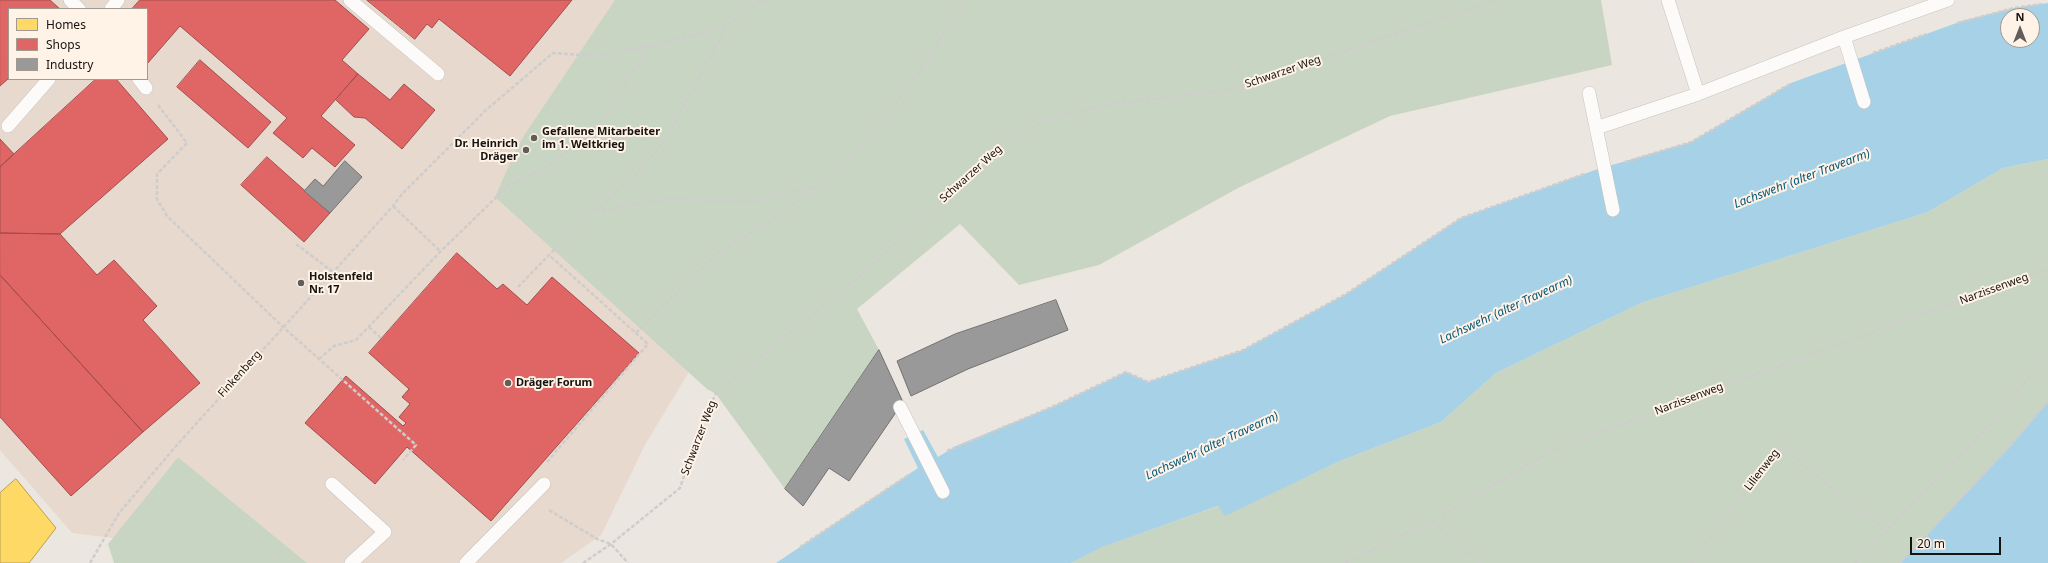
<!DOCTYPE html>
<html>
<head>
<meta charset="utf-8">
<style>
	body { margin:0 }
	#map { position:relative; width:2048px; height:563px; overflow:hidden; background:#ece6e0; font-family:"Noto Sans",sans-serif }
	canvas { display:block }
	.legend { position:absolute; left:8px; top:8px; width:140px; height:72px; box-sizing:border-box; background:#fff2e7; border:1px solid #a29991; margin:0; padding:5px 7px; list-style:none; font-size:12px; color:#171310 }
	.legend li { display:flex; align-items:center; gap:8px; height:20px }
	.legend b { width:20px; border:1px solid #a29991 }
	.north { position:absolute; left:2000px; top:8px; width:40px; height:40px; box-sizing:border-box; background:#fff2e7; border:1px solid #a29991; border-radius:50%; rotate:0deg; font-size:11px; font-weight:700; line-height:16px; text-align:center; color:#171310 }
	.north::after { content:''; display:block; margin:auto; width:14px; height:18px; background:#625d59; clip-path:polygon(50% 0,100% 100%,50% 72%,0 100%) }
	.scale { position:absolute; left:1910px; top:537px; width:91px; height:18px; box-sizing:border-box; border:2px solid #171310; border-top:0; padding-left:5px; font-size:12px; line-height:14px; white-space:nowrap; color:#171310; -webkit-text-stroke:3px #fff2e7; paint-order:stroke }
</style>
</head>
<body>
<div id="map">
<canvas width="2048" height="563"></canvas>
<ul class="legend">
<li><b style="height:11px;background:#ffd966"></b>Homes</li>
<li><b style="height:11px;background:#e06666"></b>Shops</li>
<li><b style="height:11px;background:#999"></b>Industry</li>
</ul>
<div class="north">N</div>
<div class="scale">20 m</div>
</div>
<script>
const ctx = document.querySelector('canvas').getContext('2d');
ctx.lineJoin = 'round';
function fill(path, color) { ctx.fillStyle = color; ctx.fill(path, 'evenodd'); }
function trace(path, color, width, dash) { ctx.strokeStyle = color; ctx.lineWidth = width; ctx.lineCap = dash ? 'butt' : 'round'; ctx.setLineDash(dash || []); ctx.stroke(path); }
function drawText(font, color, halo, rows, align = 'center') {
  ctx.font = font + ' "Noto Sans",sans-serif'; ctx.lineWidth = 4; ctx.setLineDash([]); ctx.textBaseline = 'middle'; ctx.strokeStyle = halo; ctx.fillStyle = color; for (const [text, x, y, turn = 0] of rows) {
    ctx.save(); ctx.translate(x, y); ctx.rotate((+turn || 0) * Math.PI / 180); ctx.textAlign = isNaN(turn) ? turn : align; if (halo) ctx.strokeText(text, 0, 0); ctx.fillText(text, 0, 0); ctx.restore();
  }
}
const built = new Path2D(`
	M0 0H1213L701 352 646 443 601 535 561 563H307L178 457 113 538 72 533 0 450ZM9 9H147V79H9Z`);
const green = new Path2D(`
	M615 0H1601L1612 65 1390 116 1238 188 1099 265 1019 285 960 224 857 309 879 350 785 489 716 394 707 389 495 197 516 150 525 134Z
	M2048 159V401L2010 446 1900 563H1071L1101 547 1219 506 1225 515 1340 461 1441 422 1496 373 1641 303 1928 212 2003 168Z
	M178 457 307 563H114L108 544Z`);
const water = new Path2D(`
	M2048 3V159L2003 168 1928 212 1641 303 1496 373 1441 422 1340 461 1225 516 1218 506 1102 547 1071 563H776L918 468 904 439 923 430 938 457 956 446 1054 406 1126 372 1148 382 1243 350 1346 294 1461 218 1595 170 1691 142 1791 83 1962 21 2014 8ZM2008 16H2032V40H2008Z
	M2048 401V563H1900L2010 446Z`);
const homes = new Path2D(`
	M16 479 56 528 29 563H0V493Z`);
const shops = new Path2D(`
	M0 0H50L60 9H9V78L0 86Z
	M140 0H335L369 29 342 60 358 74 321 116 355 145 335 167 312 148 303 158 273 133 287 118 180 26 147 64V9H132Z
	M367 0H572L510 76 439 19 432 28 427 24 415 39Z
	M200 60 271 122 248 148 177 87Z
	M358 74 390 100 404 84 435 110 402 149 365 118 354 117 336 100Z
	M96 79H116L168 139 60 234 0 233V167Z
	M0 139 14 154 0 167Z
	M267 157 330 213 304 242 241 185Z
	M0 233 60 234 97 275 114 260 157 306 143 320 200 383 143 432 0 275Z
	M457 253 497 289 503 284 527 305 552 277 639 353 491 521 407 447 375 484 305 423 346 376 403 426 406 423 399 417 410 404 402 397 409 389 369 353Z
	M0 275 143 432 71 496 0 417Z`);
const industry = new Path2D(`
	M345 161 362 177 330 213 304 191 315 179 323 186Z
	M1056 300 1068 330 968 369 911 396 897 361 955 334Z
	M879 350 903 402 849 481 829 468 803 506 785 489Z`);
const path = new Path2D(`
	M761 2 768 0
	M1957 23 2014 8 2042 4
	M1873 53 1926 34
	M158 105 187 143 157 174V199L167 216 283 327 416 445 403 460
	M1625 162 1691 142 1790 84
	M393 206 440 251
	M596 211 667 199 750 202 816 186
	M296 244 333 272
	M518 287 581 222 633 178 664 142 726 28
	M369 327 381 338
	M636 333 715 255 777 217 818 186 866 139 909 87 965 0
	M319 359 334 346 356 340 441 251 510 184 544 169 571 148 611 111 628 78 652 46
	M947 451 1054 406 1126 372 1148 382 1243 350 1346 294 1461 218 1584 174
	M547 462 648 344 549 255
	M549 510 597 539 611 544 628 563
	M1432 521 1482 563
	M800 547 910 474
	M90 563 119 513 176 446 393 206 402 194 486 110 553 53 595 56 652 46 726 27 762 0
	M583 563 611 544 680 488 699 431 716 393 861 275 1002 145 1048 118 1119 103 1230 90 1495 0
	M1345 563 1432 521 1551 451 1712 390 2048 269
	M1691 563 1780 446 1886 531
	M1855 563 1996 418 2048 354
	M1900 563 2010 446 2048 401`);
const service = new Path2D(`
	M70 0 79 9
	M350 0 438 74
	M1668 0 1698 94
	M111 9 118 0
	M1844 37 1864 102
	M139 79 146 88
	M1589 93 1613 210
	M8 126 49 79
	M1596 128 1698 94 1844 37 1948 0
	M900 407 943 492
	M332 484 385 532 351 563
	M466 563 544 484`);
const markers = [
	[534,138,4,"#625d59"],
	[526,150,4,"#625d59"],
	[301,283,4,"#625d59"],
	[508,383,4,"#625d59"]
];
const streetNames = [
	["Schwarzer Weg",1283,72,-19],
	["Schwarzer Weg",971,174,-42],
	["Narzissenweg",1994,289,-20],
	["Finkenberg",240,374,-48],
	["Narzissenweg",1689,399,-21],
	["Schwarzer Weg",699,438,-69],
	["Lilienweg",1762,470,-52]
];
const poiNames = [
	["Gefallene Mitarbeiter",542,132],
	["im 1. Weltkrieg",542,145],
	["Dr. Heinrich",518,144,"right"],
	["Dräger",518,157,"right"],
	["Holstenfeld",309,277],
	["Nr. 17",309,290],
	["Dräger Forum",516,383]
];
const waterNames = [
	["Lachswehr (alter Travearm)",1802,179,-21],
	["Lachswehr (alter Travearm)",1506,310,-25],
	["Lachswehr (alter Travearm)",1212,446,-25]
];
fill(built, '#e7d9ce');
fill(green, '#c9d5c3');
fill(water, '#a7d1e6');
fill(homes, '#ffd966');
trace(homes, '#b99e4c', 1);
fill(shops, '#e06666');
trace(shops, '#a44d4c', 1);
fill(industry, '#999');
trace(industry, '#727170', 1);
trace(service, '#c8c3be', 14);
trace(path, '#cfcdcc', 2.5, [4, 2]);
trace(service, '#fcfbfa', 13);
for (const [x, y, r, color] of markers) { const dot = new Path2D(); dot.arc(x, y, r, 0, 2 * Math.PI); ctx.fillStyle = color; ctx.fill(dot); trace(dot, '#fff2e7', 1.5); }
drawText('11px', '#171310', '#fff2e7', streetNames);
drawText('bold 11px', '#171310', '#fff2e7', poiNames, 'left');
drawText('italic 12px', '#07597a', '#fff2e7', waterNames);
</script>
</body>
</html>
